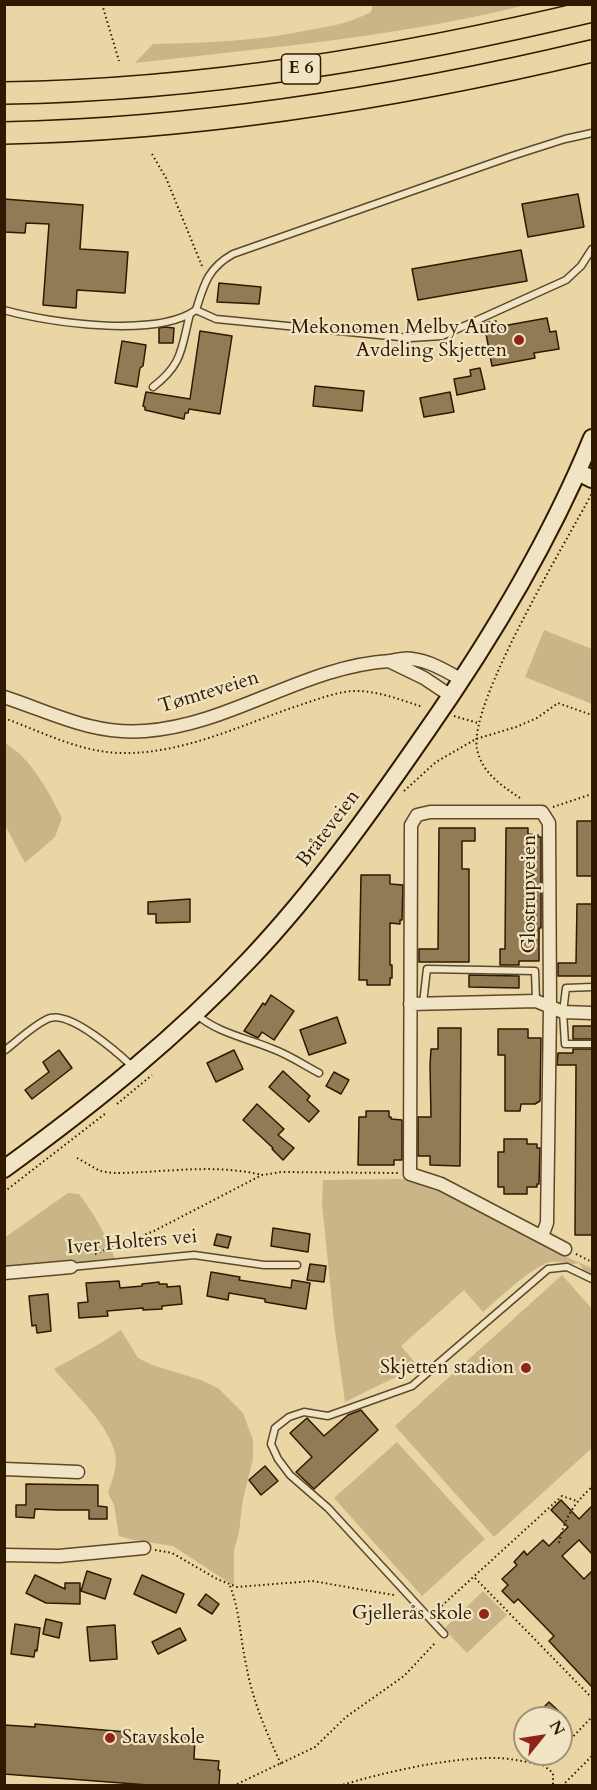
<!DOCTYPE html>
<html>
<head>
<meta charset="utf-8">
<style>
	body { margin:0 }
	#map { position:relative; width:597px; height:1790px; overflow:hidden; background:#ead5a4; font-family:Cardo,serif }
	canvas { display:block }
	.frame { position:absolute; inset:0; border:6px solid #2f1900; pointer-events:none }
	.north { position:absolute; left:513px; top:1706px; width:60px; height:60px; box-sizing:border-box; background:#f1e4c4; border:2px solid #a39376; border-radius:50%; rotate:60deg; font-size:16px; font-weight:700; line-height:24px; text-align:center; color:#2f1900 }
	.north::after { content:''; display:block; margin:auto; width:21px; height:27px; background:#8f2418; clip-path:polygon(50% 0,100% 100%,50% 72%,0 100%) }
</style>
</head>
<body>
<div id="map">
<canvas width="597" height="1790"></canvas>
<div class="frame"></div>
<div class="north">N</div>
</div>
<script>
const ctx = document.querySelector('canvas').getContext('2d');
ctx.lineJoin = 'round';
function fill(path, color) { ctx.fillStyle = color; ctx.fill(path, 'evenodd'); }
function trace(path, color, width, dash) { ctx.strokeStyle = color; ctx.lineWidth = width; ctx.lineCap = dash ? 'butt' : 'round'; ctx.setLineDash(dash || []); ctx.stroke(path); }
function drawText(font, color, halo, rows, align = 'center') {
  ctx.font = font + ' Cardo,serif'; ctx.lineWidth = 4.5; ctx.setLineDash([]); ctx.textBaseline = 'middle'; ctx.strokeStyle = halo; ctx.fillStyle = color; for (const [text, x, y, turn = 0] of rows) {
    ctx.save(); ctx.translate(x, y); ctx.rotate((+turn || 0) * Math.PI / 180); ctx.textAlign = isNaN(turn) ? turn : align; if (halo) ctx.strokeText(text, 0, 0); ctx.fillText(text, 0, 0); ctx.restore();
  }
}
const green = new Path2D(`
	M373 4 526 5C398 37 266 48 135 63L153 44C206 43 257 41 309 30 333 26 349 23 371 12Z
	M544 630 592 649V704L525 677Z
	M5 743C32 759 48 791 62 818L55 837 25 863 5 825Z
	M401 1179 443 1192 571 1259 592 1268V1275L583 1270 579 1263C569 1266 561 1261 551 1262 535 1264 497 1300 483 1312L464 1290 401 1346 418 1366 345 1402 334 1323 322 1204 323 1180Z
	M68 1193 79 1194C96 1216 107 1237 116 1262L5 1269 4 1238Z
	M562 1275 592 1309V1448L494 1537 395 1426Z
	M121 1330 138 1358 152 1365 201 1380 218 1388 243 1413 253 1440V1459L243 1499 239 1532 234 1550V1586L173 1546 134 1540 119 1536 114 1505 108 1493C111 1483 116 1471 116 1461 115 1429 73 1393 54 1369L101 1343Z
	M397 1442 485 1539 422 1596 334 1498Z
	M483 1591 507 1615 467 1653 444 1629Z`);
const building = new Path2D(`
	M578 194 584 227 528 237 522 204Z
	M4 199 83 205 80 249 128 252 125 293 77 290 76 308 43 305 49 224 26 223 25 233 4 232Z
	M521 250 527 281 418 300 412 269Z
	M219 283 261 287 259 304 217 302Z
	M547 318 550 332 556 331 559 349 534 353 535 358 492 366 484 323 496 321 497 327Z
	M165 327 174 328 173 343H159V328Z
	M200 331 232 336 220 414 189 409 188 413H185L184 419 145 410V407L143 406 146 392 190 399Z
	M122 341 146 345 143 366 140 368 137 387 115 383Z
	M480 368 485 389 457 395 454 379 471 376 470 370Z
	M315 386 364 391 362 411 313 406Z
	M450 392 454 412 424 417 420 398Z
	M577 821H592V876H577Z
	M439 828H475V841H462V869H469V962H419V949H438Z
	M506 828H528V834L538 835V837H541V928H539V961H519V965H500V949H505Z
	M361 875H390V884L403 885 402 920H400V924L390 923V965H392V978H390V985H367V980H359Z
	M190 899V922L156 923V914H148V902Z
	M577 904H592V976H558V963H576Z
	M469 975 519 976V988L469 987Z
	M271 995 294 1011 274 1040 262 1032 258 1038 244 1031 263 1003 265 1005Z
	M337 1017 346 1043 309 1055 300 1030Z
	M573 1026H592V1039H573Z
	M438 1028H461L460 1166 430 1165V1156H418V1117H431L430 1065 431 1049H438Z
	M498 1029H528V1038H541L540 1101 535 1104H521L520 1111H505V1055H498Z
	M573 1049H592V1235H575L576 1065H557L558 1053H573Z
	M59 1050 72 1068 32 1099 25 1090 49 1072 43 1062Z
	M234 1050 243 1069 216 1082 207 1063Z
	M283 1071 310 1096 307 1100 319 1111 309 1122 269 1087Z
	M334 1072 349 1080 341 1094 326 1086Z
	M257 1104 284 1129 278 1135 294 1148 283 1160 272 1149 273 1148 243 1120Z
	M366 1111H389V1117H391V1119L402 1120V1160H394V1165H358L359 1117H366Z
	M504 1139H527V1144H537V1148H540L539 1184H537V1187H527V1194H504V1187H498V1152H504Z
	M273 1228 310 1234 308 1252 271 1246Z
	M217 1234 231 1237 228 1248 214 1245Z
	M310 1264 326 1266 324 1282 307 1280Z
	M211 1272 240 1277 239 1280 291 1288 292 1280 310 1283 306 1309 265 1302V1299L229 1293 228 1300 207 1296Z
	M119 1281 120 1288 142 1286V1284L159 1282V1284H167V1287L180 1286 182 1304 162 1306V1309L143 1310V1308L107 1311 108 1316 79 1318 78 1303 88 1302 86 1283Z
	M48 1294 51 1331 37 1333 36 1325 32 1326 29 1296Z
	M361 1410 378 1430 314 1489 296 1472 312 1457 290 1433 307 1418 324 1436 348 1415Z
	M265 1466 278 1481 261 1495 249 1480Z
	M26 1484 98 1485V1506L107 1507V1519H89V1510H57L35 1509 34 1518 16 1517V1505H26Z
	M561 1500 579 1519 592 1506V1554L579 1540 562 1556 584 1579 592 1571V1687L549 1641 554 1636 518 1599 514 1603 502 1591 508 1585 502 1579 517 1565 514 1562 524 1551 527 1555 543 1540 549 1546 568 1527 551 1510Z
	M87 1571 111 1579 105 1599 81 1591Z
	M35 1575 65 1589V1583H80V1604L46 1603 26 1593Z
	M142 1575 184 1594 176 1613 134 1594Z
	M206 1594 219 1604 212 1614 198 1605Z
	M46 1619 62 1623 59 1638 43 1634Z
	M15 1624 40 1628 37 1651 35 1650 34 1657 11 1654Z
	M115 1625 117 1659 90 1661 87 1627Z
	M180 1628 186 1640 158 1654 152 1642Z
	M549 1702 566 1718H533Z
	M35 1724 195 1738 194 1759 219 1761 218 1770H220L219 1785H148L4 1774V1725L35 1727Z`);
const path = new Path2D(`
	M102 4 119 61
	M152 154 166 178 202 266
	M454 716 478 723
	M4 718C42 732 78 751 118 753 180 755 237 727 294 707 313 701 332 693 352 691 376 690 401 700 423 707
	M404 791 436 762 476 739 516 727 537 718 558 703 592 715
	M520 798C501 785 482 773 477 749 468 703 567 541 592 493
	M553 807 592 794
	M117 1104 152 1075
	M77 1158 100 1171 113 1173C163 1173 212 1163 262 1175
	M4 1192 106 1113
	M95 1254 154 1231 262 1175 281 1172 398 1173
	M576 1254 592 1262
	M559 1543C564 1519 574 1503 592 1487
	M155 1550 172 1553 217 1579 237 1587 312 1581 394 1595
	M475 1578 592 1698
	M230 1586C240 1611 240 1638 246 1664 252 1699 266 1732 281 1764
	M435 1612 562 1496 577 1501
	M561 1749 592 1717
	M543 1765 553 1773V1786
	M233 1786 315 1747 346 1717 404 1676 436 1642
	M339 1786C384 1772 451 1757 498 1758 513 1759 528 1762 543 1765L555 1754
	M562 1786 592 1756`);
const lane = new Path2D(`
	M4 310C49 323 157 338 196 310 204 284 208 268 233 254L512 156 565 139 592 133
	M196 310 216 319 410 338 442 336 566 280 581 266 592 249
	M153 387C183 364 181 349 190 314
	M592 987 566 988 563 1012 565 1044H592
	M423 1003 427 969 535 971 536 1001
	M196 1014C217 1033 247 1038 273 1049 289 1055 304 1065 319 1073
	M4 1051C16 1042 37 1022 50 1018 72 1012 118 1053 133 1067
	M71 1267 194 1255 264 1265H297
	M444 1634 328 1508 290 1475 278 1459 271 1444 275 1428 289 1417 304 1412 328 1416 412 1386 548 1269 567 1267 592 1279`);
const street = new Path2D(`
	M389 661 424 678 451 696
	M4 697C53 713 92 735 145 731 231 725 304 666 390 661 397 660 405 657 412 659 430 661 446 671 462 680
	M410 1004 536 1001 563 1012 592 1013
	M542 1236 547 1223 550 1007 549 823 542 812H430L417 815 411 825 410 1174 441 1184 565 1249
	M4 1273 71 1267
	M4 1469 78 1472
	M4 1555 59 1556 144 1548`);
const secondary = new Path2D(`
	M578 472 592 479
	M4 1169C92 1105 177 1037 251 958 316 889 372 810 426 732 491 639 549 543 592 438`);
const highway = new Path2D(`
	M4 93C204 90 399 57 592 11
	M4 133C203 129 399 97 592 51`);
const markers = [
	[519,340,6,"#8f2418"],
	[526,1368,6,"#8f2418"],
	[484,1614,6,"#8f2418"],
	[110,1738,6,"#8f2418"]
];
const shields = [
	[301,69,39]
];
const shieldNames = [
	["E 6",301,69]
];
const poiNames = [
	["Mekonomen Melby Auto",507,328],
	["Avdeling Skjetten",507,351],
	["Skjetten stadion",514,1368],
	["Gjellerås skole",472,1614],
	["Stav skole",122,1738,"left"]
];
const streetNames = [
	["Tømteveien",209,693,-17],
	["Bråteveien",329,829,-53],
	["Glostrupveien",530,894,-90],
	["Iver Holters vei",132,1243,-5]
];
fill(green, '#cab588');
fill(building, '#907b55');
trace(building, '#2f1900', 1.5);
trace(lane, '#5e4829', 9);
trace(street, '#5e4829', 15);
trace(secondary, '#2f1900', 20);
trace(highway, '#2f1900', 24);
trace(path, '#2f1900', 2, [1.5, 3]);
trace(lane, '#f1e4c4', 6);
trace(street, '#f1e4c4', 12);
trace(secondary, '#f1e4c4', 16);
trace(highway, '#ead5a4', 21);
for (const [x, y, r, color] of markers) { const dot = new Path2D(); dot.arc(x, y, r, 0, 2 * Math.PI); ctx.fillStyle = color; ctx.fill(dot); trace(dot, '#f1e4c4', 2); }
for (const [x, y, w] of shields) { const box = new Path2D(); box.roundRect(x - w / 2, y - 15, w, 30, 4.5); ctx.fillStyle = '#f1e4c4'; ctx.fill(box); trace(box, '#2f1900', 1.5); }
drawText('bold 18px', '#2f1900', null, shieldNames);
drawText('20px', '#2f1900', '#f1e4c4', poiNames, 'right');
drawText('20px', '#2f1900', '#f1e4c4', streetNames);
</script>
</body>
</html>
